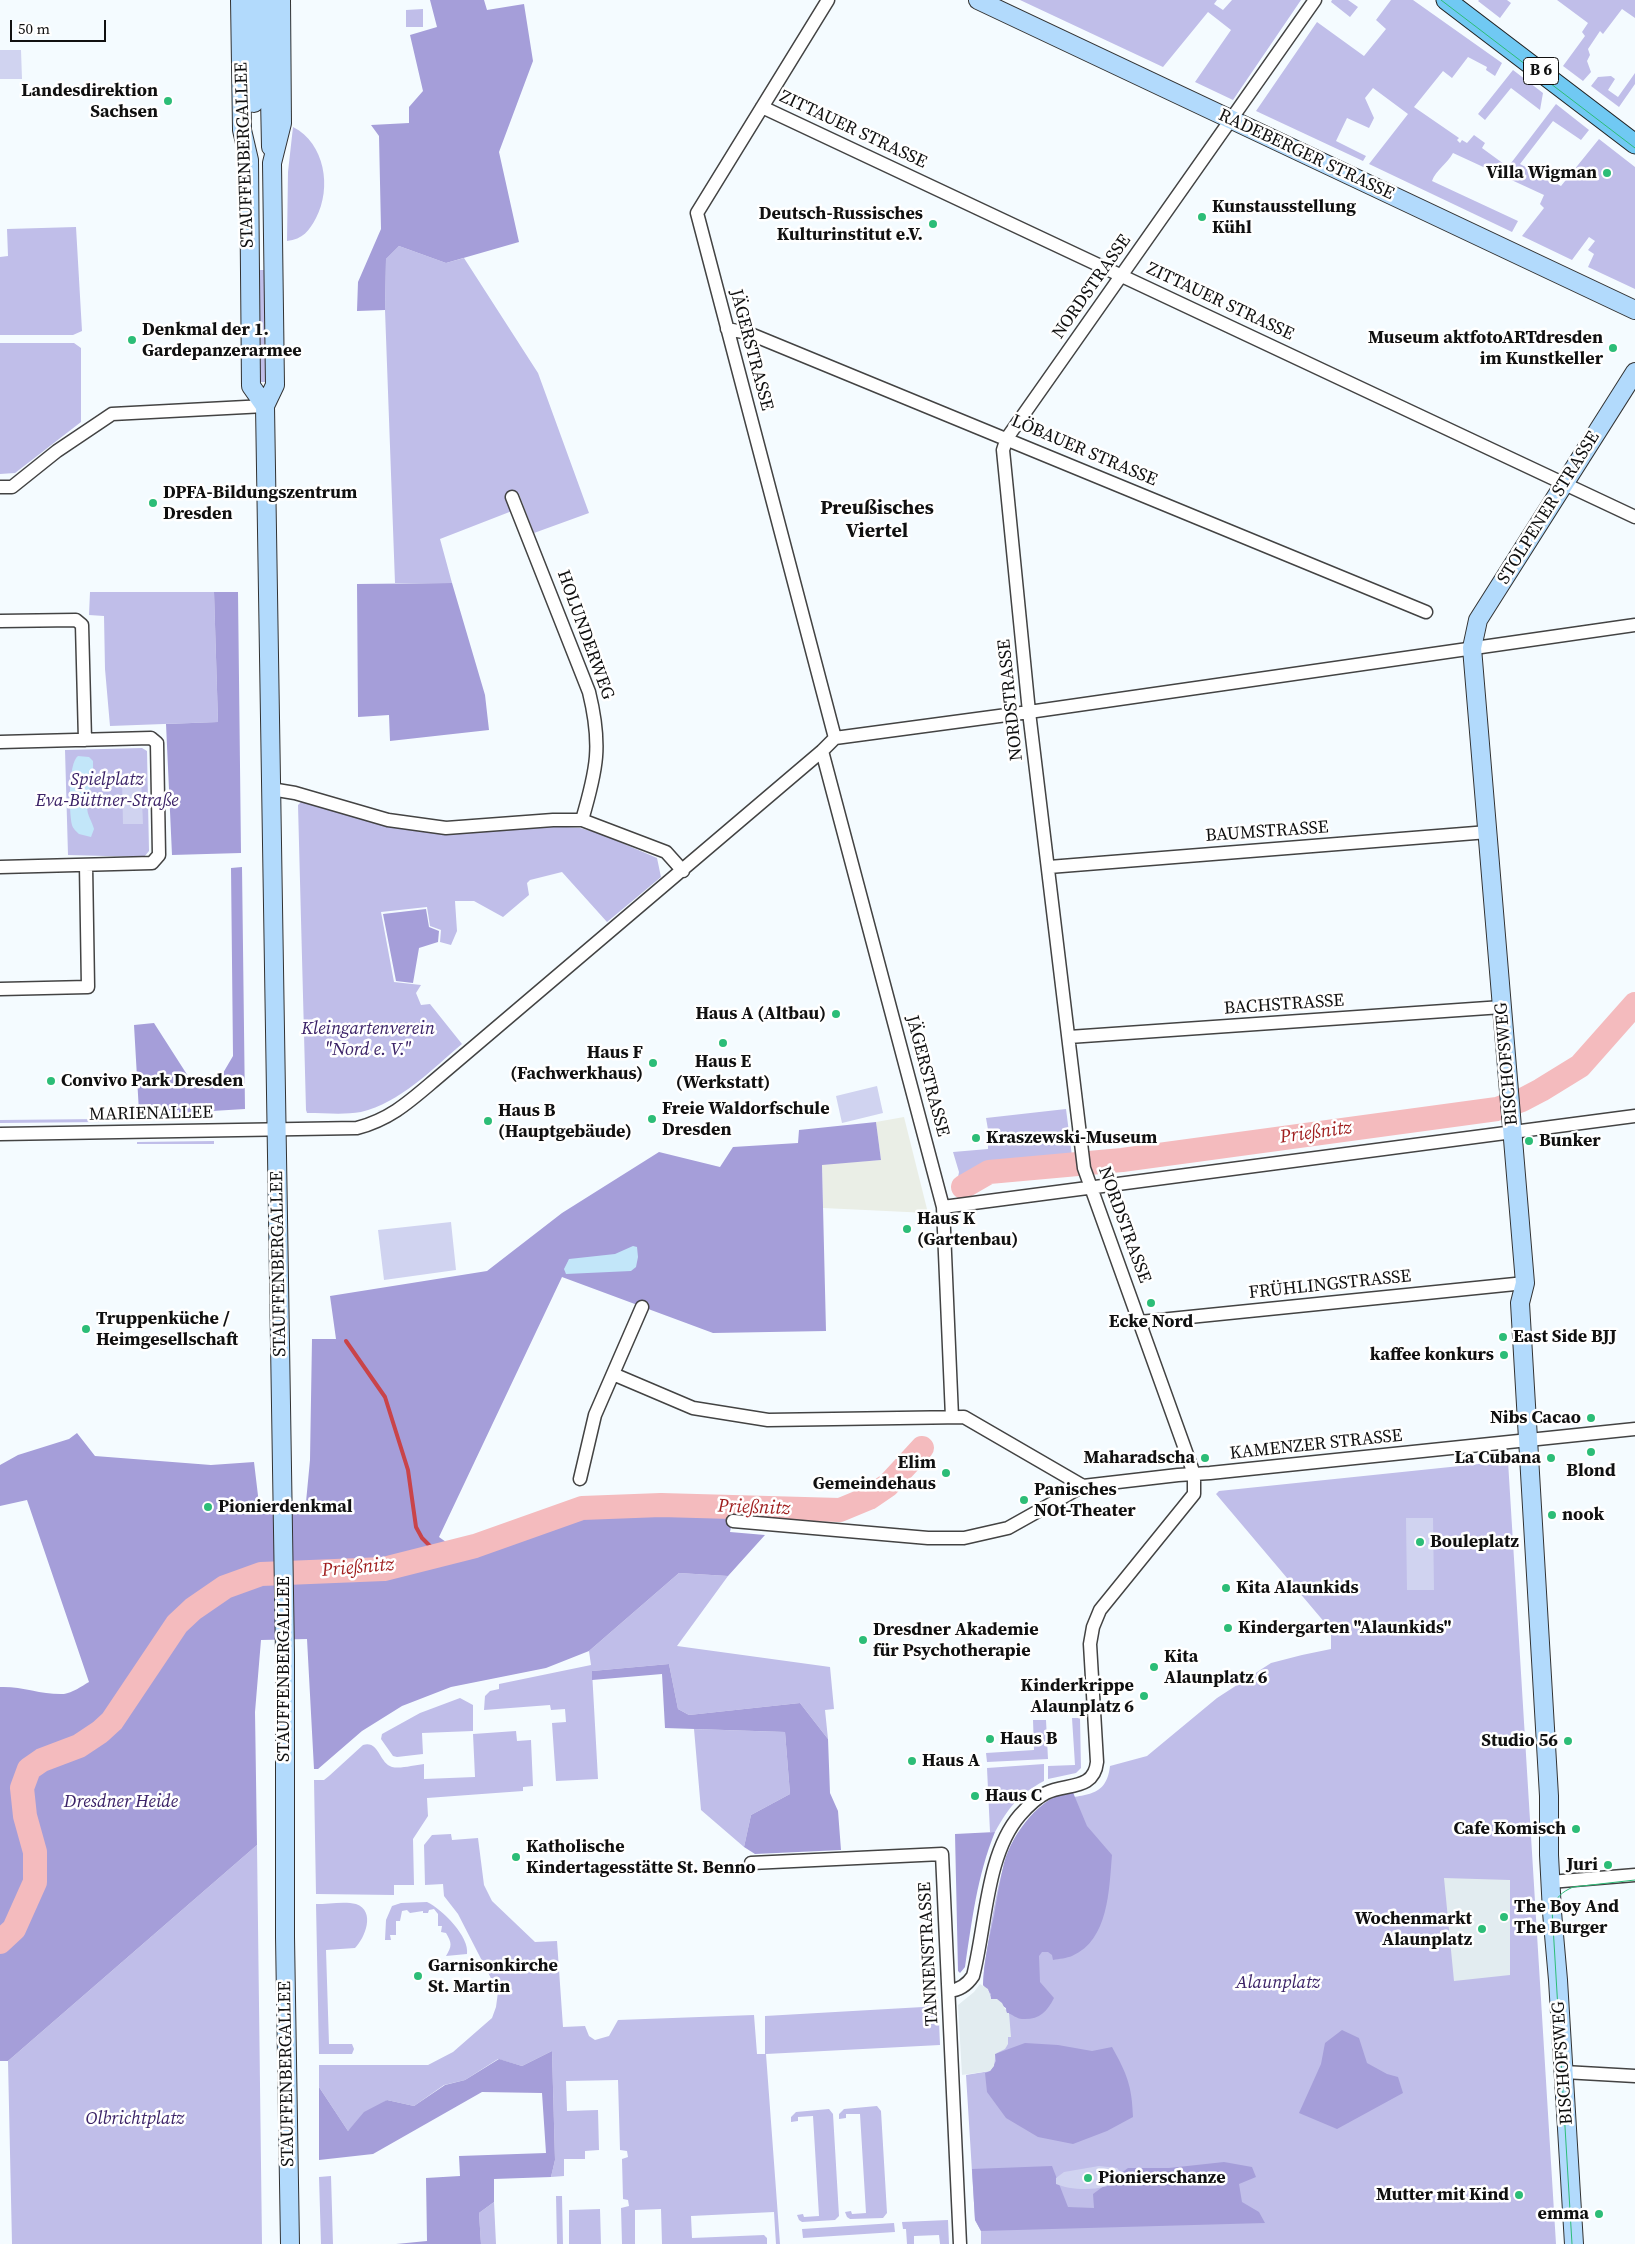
<!DOCTYPE html>
<html>
<head>
<meta charset="utf-8">
<style>
	body { margin:0 }
	#map { position:relative; width:1635px; height:2244px; overflow:hidden; background:#f4fbff; font-family:"Source Serif 4",serif }
	canvas { display:block }
	.scale { position:absolute; left:10px; top:20px; width:96px; height:22px; box-sizing:border-box; border:2px solid #101010; border-top:0; padding-left:6px; font-size:15px; line-height:18px; white-space:nowrap; color:#101010; -webkit-text-stroke:4px #fff; paint-order:stroke }
</style>
</head>
<body>
<div id="map">
<canvas width="1635" height="2244"></canvas>
<div class="scale">50 m</div>
</div>
<script>
const ctx = document.querySelector('canvas').getContext('2d');
ctx.lineJoin = 'round';
function fill(path, color) { ctx.fillStyle = color; ctx.fill(path, 'evenodd'); }
function trace(path, color, width, dash) { ctx.strokeStyle = color; ctx.lineWidth = width; ctx.lineCap = dash ? 'butt' : 'round'; ctx.setLineDash(dash || []); ctx.stroke(path); }
function drawText(font, color, halo, rows, align = 'center') {
  ctx.font = font + ' "Source Serif 4",serif'; ctx.lineWidth = 5; ctx.setLineDash([]); ctx.textBaseline = 'middle'; ctx.strokeStyle = halo; ctx.fillStyle = color; for (const [text, x, y, turn = 0] of rows) {
    ctx.save(); ctx.translate(x, y); ctx.rotate((+turn || 0) * Math.PI / 180); ctx.textAlign = isNaN(turn) ? turn : align; if (halo) ctx.strokeText(text, 0, 0); ctx.fillText(text, 0, 0); ctx.restore();
  }
}
const industrial = new Path2D(`
	M904 1117 928 1213 823 1208 822 1164 881 1160 876 1122Z`);
const green = new Path2D(`
	M1020 0H1217L1214 4 1223 10 1232 0H1301L1233 100 1195 82 1231 30 1208 12 1163 67Z
	M1332 0H1348L1358 7 1350 17 1331 2Z
	M1391 0H1413L1502 63 1495 76 1486 70 1487 67 1468 57 1452 78 1443 71 1414 107 1459 138 1457 140 1460 143 1462 140 1467 143 1474 135 1485 143 1482 148 1508 167 1556 104 1589 130 1581 140 1553 121 1520 164 1561 186 1599 139 1635 167V289L1588 267 1594 254 1588 250 1595 241 1589 237 1572 260 1522 236 1544 208 1540 204 1544 195 1453 153C1447 164 1436 170 1432 181L1518 221 1512 232 1369 164 1408 114 1373 88 1365 98 1374 118 1369 128 1347 118 1336 141 1366 156 1363 161 1256 111 1317 22 1364 56 1386 29 1376 20Z
	M1479 0H1507L1511 3 1500 18 1478 1Z
	M1557 0H1635V18L1622 9 1603 34 1600 31 1588 49 1590 55 1587 61 1591 72 1583 81 1563 66 1585 36 1582 32 1588 23Z
	M423 9V27H406V10Z
	M1513 70 1543 93 1540 110 1511 88 1485 120 1478 114Z
	M1635 73V84L1619 107 1591 86 1598 77 1611 76 1615 79 1608 90 1618 97Z
	M293 127C325 143 332 188 316 218 309 231 303 239 287 241L288 172Z
	M76 227 82 331 73 335H0V257L8 256 7 229Z
	M399 246 446 263 464 258 538 373 589 513 534 533 519 494 508 499 512 511 440 539 452 583H395L385 310 386 259Z
	M259 270H267L268 382H260Z
	M0 343H74L81 348V422L15 473 0 474Z
	M90 592H214L218 722 110 726 105 669 104 616 89 615Z
	M142 748 147 751 149 851 144 857 68 855 65 750Z
	M301 802 446 834 553 826 580 828 601 834 657 858 661 877 607 922 562 872 530 880 527 883 529 895 503 917 474 901H455L457 931 451 945 440 942 441 930 430 926 427 907 381 912 394 982 421 985 416 993 421 1005 430 1004 462 1044C432 1069 400 1103 361 1112 344 1115 325 1113 307 1113L306 1110 298 805Z
	M1066 1109 1072 1156 987 1166 960 1185 957 1183 959 1172 953 1152 988 1149V1141H990L986 1118Z
	M103 1119V1122L0 1123V1120Z
	M214 1141V1144H137V1142Z
	M1508 1461 1556 2244H981V2231L975 2220 966 2075 990 2071 994 2066 995 2054 1006 2008 997 1999H991L988 1989 983 1985 984 1969C990 1933 999 1855 1021 1829 1027 1822 1047 1806 1055 1802 1079 1792 1106 1802 1110 1766L1147 1756 1217 1698 1271 1663 1302 1655 1331 1649V1630L1216 1494 1219 1491Z
	M679 1573 728 1576 677 1646 830 1667 834 1709 825 1710 828 1739 800 1703 689 1715 678 1709 669 1664 592 1671 598 1779 556 1781 552 1723 566 1722 565 1709 551 1710 550 1705 484 1710 485 1696 490 1691 499 1689V1684L591 1665 589 1651Z
	M460 1698 473 1705V1731L422 1733 423 1754 397 1757 393 1756 381 1739 382 1734 420 1713Z
	M1072 1718H1080L1081 1768 1076 1773 1048 1779V1766L1075 1765Z
	M1033 1720H1046L1048 1759 987 1762 986 1753 1034 1750Z
	M694 1729 785 1732 790 1794 751 1815 744 1847 701 1810Z
	M516 1731 517 1741 531 1740 533 1786 523 1787V1791L427 1798 428 1816 413 1839 414 1885H394V1895L316 1894 314 1780H324L329 1776 363 1745C379 1740 379 1763 392 1767 401 1769 414 1765 424 1764V1779L475 1777 473 1734Z
	M1044 1764V1781C1018 1795 1009 1807 995 1832H990L987 1768Z
	M451 1834 452 1840 478 1838 484 1885 492 1901 535 1942 557 1941 563 2027 585 2026 589 2036 595 2040 609 2036 618 2020 754 2015 757 2054H765V2016L923 2007 938 1997 940 2045 766 2054 780 2244H776L774 2212 691 2216 692 2238 764 2235 767 2238V2244H662L661 2209 635 2210V2244H622L621 2208 629 2206 628 2200 623 2199 622 2159 628 2157 627 2151 620 2150 618 2080 566 2081 567 2111 598 2110 599 2150 585 2151V2159H564V2176L551 2177 555 2160 552 2051 522 2066 498 2059 465 2080 444 2085 414 2106 387 2100 348 2131 319 2087V2065H428L453 2052 492 2018 496 2007 498 1992 458 1914 444 1896 443 1884 425 1885 424 1845 432 1835Z
	M257 1845 262 2244H12L8 2061Z
	M427 1902C442 1909 470 1937 467 1954L446 1956C452 1946 452 1943 446 1933L441 1932 442 1926H438V1914L434 1909 429 1910 428 1913H423V1911L410 1913 407 1910 402 1911 400 1921H396V1935H390L391 1940H385L386 1920 392 1906 401 1903Z
	M316 1904C328 1904 345 1901 356 1904 376 1911 365 1938 355 1948L326 1950 329 2044H352L354 2049 352 2054H319Z
	M877 2106 881 2111 887 2213 883 2218 850 2219 847 2217 845 2212 851 2211 852 2214 866 2213 860 2114H846V2118L839 2119V2114L844 2109Z
	M829 2109 833 2114 839 2216 835 2220 802 2222 799 2220 797 2215 803 2214 804 2217 819 2216 813 2116 798 2117V2121L791 2122V2117L796 2112Z
	M331 2176 333 2244H321L319 2177Z
	M556 2196H562L563 2244H557Z
	M494 2202 496 2244H481L479 2213Z
	M600 2209 601 2244H569V2210Z
	M948 2220 949 2244H940L939 2235 914 2236V2244H907L906 2229H903L902 2222Z
	M894 2223 895 2232 803 2238 802 2229Z`);
const forest = new Path2D(`
	M430 0H484L487 10 524 4 533 61 499 152 519 242 446 263 399 246 386 259 385 310 357 311 358 282 381 229 379 136 371 125 409 123V107L423 91 410 35 437 27Z
	M452 583 485 695 489 730 390 741 389 715 358 717 357 584Z
	M214 592H238L241 853 172 855 166 724 218 722Z
	M242 867 245 1109 179 1113V1110L139 1112 134 1025 154 1023 195 1087 216 1085 233 1056 231 868Z
	M426 909 429 927 439 931 438 942 419 948 413 983 396 981 383 914Z
	M876 1122 881 1160 822 1165 826 1331 713 1333 562 1277 439 1537 453 1547 586 1500 736 1502 730 1532 765 1535 728 1576 679 1573 589 1651 546 1668 451 1687 402 1706 362 1731 318 1769H314L307 1639 261 1640 255 1712 257 1845 8 2061H0V1687C22 1686 42 1695 64 1694 72 1693 82 1686 89 1682L27 1500 0 1506V1465L18 1455 69 1439 77 1433 95 1456 211 1465 254 1462 259 1504 306 1502 310 1460 312 1339H336L330 1296 487 1271 562 1213 659 1152 720 1167 733 1147 798 1143 799 1130Z
	M669 1664 678 1709 689 1715 800 1703 828 1739 830 1793 838 1811 841 1850 755 1854 744 1847 751 1815 790 1794 785 1732 665 1728 662 1674 592 1680V1671Z
	M1072 1790 1087 1826 1112 1855C1109 1889 1109 1940 1072 1956 1067 1958 1059 1959 1053 1960L1052 1955 1048 1952H1042L1039 1956 1040 1982 1054 1998C1047 2012 1039 2020 1022 2019 1017 2019 1012 2014 1007 2013L1006 2008 991 1999V1994L983 1985C984 1961 989 1939 994 1916 997 1898 1000 1880 1004 1863 1013 1832 1040 1797 1072 1790Z
	M995 1832C977 1876 972 1921 965 1967L960 1973 958 1971 955 1834Z
	M1342 2030 1359 2038 1367 2063 1387 2074 1398 2077 1403 2093 1337 2129 1299 2113 1321 2064 1325 2043Z
	M1025 2043 1058 2045 1092 2051 1112 2047C1127 2074 1132 2086 1133 2117L1107 2131 1073 2144 1038 2137 1006 2118 987 2092 985 2073 990 2071 996 2061 995 2054Z
	M552 2051 555 2160 551 2177 494 2179V2202L479 2213 481 2244H396L427 2241 426 2178 460 2176 459 2156 546 2153 542 2093 482 2092 373 2154 319 2160V2087L348 2131 364 2112 387 2100 414 2106 445 2085 465 2080 499 2059 522 2066Z
	M1224 2162 1252 2167 1256 2177 1239 2184 1242 2202 1259 2212 1265 2223 981 2231 975 2220 972 2169 1052 2166 1068 2207 1094 2208 1093 2194 1128 2168H1169Z`);
const sand = new Path2D(`
	M78 756 89 757 93 761C94 777 88 790 87 806 87 816 92 821 94 829L91 837 79 834C77 832 73 829 72 825 69 812 68 763 78 756Z
	M633 1246 637 1247 638 1257 636 1267 631 1271 566 1274 564 1269 569 1259 615 1254Z`);
const pitch = new Path2D(`
	M0 50H21L22 79H0Z
	M141 777 143 824H123L122 778Z
	M877 1086 883 1113 842 1123 836 1096Z
	M451 1222 456 1270 384 1280 378 1230Z
	M1406 1518H1433L1434 1590H1407Z
	M1099 2166 1117 2168 1121 2173V2178C1108 2192 1072 2191 1056 2184V2178L1064 2172Z`);
const plaza = new Path2D(`
	M1444 1878 1510 1880V1975L1454 1981Z
	M980 1984 988 1989 991 1999H997L1002 2003 1007 2013H1009L1011 2037H1008V2044L1005 2049 995 2054 994 2066 990 2071 962 2075 958 2005 974 1992Z`);
const stream = new Path2D(`
	M346 1341 385 1397 408 1470 416 1527 422 1538 432 1548 447 1554`);
const river = new Path2D(`
	M963 1187 989 1172 1122 1160 1497 1109 1522 1100 1541 1090 1580 1066 1635 1004
	M0 1942 14 1929 35 1882V1852L25 1816 22 1788 29 1769 42 1760 79 1746 100 1732 112 1721 177 1624 193 1609 225 1587 261 1574 384 1569 475 1546 582 1508 661 1505 840 1510 869 1498 888 1485 922 1448`);
const street = new Path2D(`
	M828 0 697 213 835 738
	M762 107 1635 517
	M727 329 748 333 1426 612
	M0 487H12L57 451 112 414 265 406
	M512 497 589 692C602 745 597 769 582 820
	M0 621 76 620 82 625 85 740
	M0 742 151 738 157 743 159 855 152 863 0 867
	M822 751 943 1207 952 1417
	M271 789 295 793 388 820 446 828 553 820H582L666 852 683 871
	M1049 867 1488 832
	M0 989 88 987 86 865
	M1069 1037 1502 1007
	M0 1134 357 1128C391 1119 410 1101 436 1079L822 751 835 738 1029 712 1635 625
	M943 1207 1635 1116
	M1140 1322 1525 1283
	M613 1374 693 1408 768 1420 964 1417 1083 1486
	M580 1479 595 1415 642 1307
	M733 1521 928 1538H964L1008 1528 1083 1486 1178 1475 1210 1473 1635 1429
	M751 1863 942 1854 960 2244
	M1550 1882 1635 1875
	M949 1991C960 1990 967 1985 973 1976 986 1926 986 1854 1020 1815 1028 1806 1036 1798 1046 1793 1066 1783 1094 1791 1097 1762L1090 1644 1093 1627 1100 1610 1194 1494V1474L1084 1168 1029 712 1003 450 1007 438 1315 0
	M1564 2072 1635 2076`);
const secondary = new Path2D(`
	M240 0 242 130 249 160 251 386 265 406
	M253 0 254 103
	M268 0 271 147
	M281 0 282 123 272 163 275 385 265 406 285 1655V1937L290 2244
	M978 0 1635 310
	M1574 2244 1558 1980 1552 1912 1549 1855V1796L1520 1303 1525 1283 1472 648 1478 620 1635 372`);
const primary = new Path2D(`
	M1446 0 1635 144`);
const tram = new Path2D(`
	M1441 0 1635 148
	M1572 2244 1552 1909C1556 1897 1562 1892 1573 1887L1635 1880`);
const markers = [
	[168,101,5,"#2cbd77"],
	[1607,173,5,"#2cbd77"],
	[1202,217,5,"#2cbd77"],
	[933,224,5,"#2cbd77"],
	[132,340,5,"#2cbd77"],
	[1613,348,5,"#2cbd77"],
	[153,503,5,"#2cbd77"],
	[836,1014,5,"#2cbd77"],
	[723,1043,5,"#2cbd77"],
	[653,1063,5,"#2cbd77"],
	[51,1081,5,"#2cbd77"],
	[652,1119,5,"#2cbd77"],
	[488,1121,5,"#2cbd77"],
	[976,1138,5,"#2cbd77"],
	[1529,1141,5,"#2cbd77"],
	[907,1229,5,"#2cbd77"],
	[1151,1303,5,"#2cbd77"],
	[86,1329,5,"#2cbd77"],
	[1503,1337,5,"#2cbd77"],
	[1504,1355,5,"#2cbd77"],
	[1591,1418,5,"#2cbd77"],
	[1591,1452,5,"#2cbd77"],
	[1205,1458,5,"#2cbd77"],
	[1551,1458,5,"#2cbd77"],
	[946,1473,5,"#2cbd77"],
	[1024,1500,5,"#2cbd77"],
	[208,1507,5,"#2cbd77"],
	[1552,1515,5,"#2cbd77"],
	[1420,1542,5,"#2cbd77"],
	[1226,1588,5,"#2cbd77"],
	[1228,1628,5,"#2cbd77"],
	[863,1640,5,"#2cbd77"],
	[1154,1667,5,"#2cbd77"],
	[1144,1696,5,"#2cbd77"],
	[990,1739,5,"#2cbd77"],
	[1568,1741,5,"#2cbd77"],
	[912,1761,5,"#2cbd77"],
	[975,1796,5,"#2cbd77"],
	[1576,1829,5,"#2cbd77"],
	[516,1857,5,"#2cbd77"],
	[1608,1865,5,"#2cbd77"],
	[1504,1917,5,"#2cbd77"],
	[1482,1929,5,"#2cbd77"],
	[418,1976,5,"#2cbd77"],
	[1088,2178,5,"#2cbd77"],
	[1519,2195,5,"#2cbd77"],
	[1599,2214,5,"#2cbd77"]
];
const shields = [
	[1541,71,35]
];
const shieldNames = [
	["B 6",1541,71]
];
const poiNames = [
	["Landesdirektion",158,91,"right"],
	["Sachsen",158,112,"right"],
	["Villa Wigman",1597,173,"right"],
	["Kunstausstellung",1212,207],
	["Kühl",1212,228],
	["Deutsch-Russisches",923,214,"right"],
	["Kulturinstitut e.V.",923,235,"right"],
	["Denkmal der 1.",142,330],
	["Gardepanzerarmee",142,351],
	["Museum aktfotoARTdresden",1603,338,"right"],
	["im Kunstkeller",1603,359,"right"],
	["DPFA-Bildungszentrum",163,493],
	["Dresden",163,514],
	["Haus A (Altbau)",826,1014,"right"],
	["Haus F",643,1053,"right"],
	["(Fachwerkhaus)",643,1074,"right"],
	["Haus E",723,1062,"center"],
	["(Werkstatt)",723,1083,"center"],
	["Convivo Park Dresden",61,1081],
	["Freie Waldorfschule",662,1109],
	["Dresden",662,1130],
	["Haus B",498,1111],
	["(Hauptgebäude)",498,1132],
	["Kraszewski-Museum",986,1138],
	["Bunker",1539,1141],
	["Haus K",917,1219],
	["(Gartenbau)",917,1240],
	["Truppenküche /",96,1319],
	["Heimgesellschaft",96,1340],
	["Ecke Nord",1151,1322,"center"],
	["East Side BJJ",1513,1337],
	["kaffee konkurs",1494,1355,"right"],
	["Nibs Cacao",1581,1418,"right"],
	["Maharadscha",1195,1458,"right"],
	["La Cubana",1541,1458,"right"],
	["Elim",936,1463,"right"],
	["Gemeindehaus",936,1484,"right"],
	["Blond",1591,1471,"center"],
	["Panisches",1034,1490],
	["NOt-Theater",1034,1511],
	["Pionierdenkmal",218,1507],
	["nook",1562,1515],
	["Bouleplatz",1430,1542],
	["Kita Alaunkids",1236,1588],
	["Kindergarten \"Alaunkids\"",1238,1628],
	["Dresdner Akademie",873,1630],
	["für Psychotherapie",873,1651],
	["Kita",1164,1657],
	["Alaunplatz 6",1164,1678],
	["Kinderkrippe",1134,1686,"right"],
	["Alaunplatz 6",1134,1707,"right"],
	["Haus B",1000,1739],
	["Studio 56",1558,1741,"right"],
	["Haus A",922,1761],
	["Haus C",985,1796],
	["Cafe Komisch",1566,1829,"right"],
	["Katholische",526,1847],
	["Kindertagesstätte St. Benno",526,1868],
	["Juri",1598,1865,"right"],
	["The Boy And",1514,1907],
	["The Burger",1514,1928],
	["Wochenmarkt",1472,1919,"right"],
	["Alaunplatz",1472,1940,"right"],
	["Garnisonkirche",428,1966],
	["St. Martin",428,1987],
	["Pionierschanze",1098,2178],
	["Mutter mit Kind",1509,2195,"right"],
	["emma",1589,2214,"right"]
];
const streetNames = [
	["ZITTAUER STRASSE",853,130,25],
	["STAUFFENBERGALLEE",245,155,-92],
	["RADEBERGER STRASSE",1306,155,25],
	["NORDSTRASSE",1092,287,-55],
	["ZITTAUER STRASSE",1220,302,25],
	["JÄGERSTRASSE",751,350,75],
	["LÖBAUER STRASSE",1084,451,23],
	["STOLPENER STRASSE",1549,508,-58],
	["HOLUNDERWEG",585,635,70],
	["NORDSTRASSE",1011,700,-96],
	["BAUMSTRASSE",1267,832,-4],
	["BACHSTRASSE",1284,1005,-4],
	["BISCHOFSWEG",1507,1064,-95],
	["JÄGERSTRASSE",927,1076,75],
	["MARIENALLEE",151,1114,-1],
	["NORDSTRASSE",1124,1225,70],
	["STAUFFENBERGALLEE",279,1264,-91],
	["FRÜHLINGSTRASSE",1330,1285,-6],
	["KAMENZER STRASSE",1316,1445,-6],
	["STAUFFENBERGALLEE",284,1669,-90],
	["TANNENSTRASSE",929,1954,-93],
	["BISCHOFSWEG",1563,2063,-94],
	["STAUFFENBERGALLEE",287,2074,-91]
];
const parkNames = [
	["Spielplatz",107,780],
	["Eva-Büttner-Straße",107,801],
	["Kleingartenverein",368,1029],
	["\"Nord e. V.\"",368,1050],
	["Dresdner Heide",121,1802],
	["Alaunplatz",1278,1983],
	["Olbrichtplatz",135,2119]
];
const waterNames = [
	["Prießnitz",1316,1133,-8],
	["Prießnitz",754,1508,2],
	["Prießnitz",358,1568,-5]
];
const quarterNames = [
	["Preußisches",877,509],
	["Viertel",877,532]
];
fill(industrial, '#eaeee6');
fill(green, '#c0bee9');
fill(forest, '#a59ed9');
fill(sand, '#c2e6f9');
fill(pitch, '#d0d3f0');
fill(plaza, '#e2ecf0');
trace(stream, '#c94449', 4);
trace(river, '#f4bbbe', 24);
trace(street, '#434343', 15);
trace(secondary, '#323232', 20);
trace(primary, '#212121', 21);
trace(street, '#fff', 12);
trace(secondary, '#b2dafc', 18);
trace(primary, '#70c9f3', 19);
trace(tram, '#2cbd77', 1);
for (const [x, y, r, color] of markers) { const dot = new Path2D(); dot.arc(x, y, r, 0, 2 * Math.PI); ctx.fillStyle = color; ctx.fill(dot); trace(dot, '#fff', 2); }
for (const [x, y, w] of shields) { const box = new Path2D(); box.roundRect(x - w / 2, y - 13.5, w, 27, 4); ctx.fillStyle = '#fff'; ctx.fill(box); trace(box, '#101010', 1); }
drawText('bold 16px', '#101010', null, shieldNames);
drawText('bold 18px', '#101010', '#fff', poiNames, 'left');
drawText('18px', '#101010', '#fff', streetNames);
drawText('italic 18px', '#3b2267', '#fff', parkNames);
drawText('italic 19px', '#9f1d1d', '#fff', waterNames);
drawText('bold 20px', '#101010', '#fff', quarterNames);
</script>
</body>
</html>
